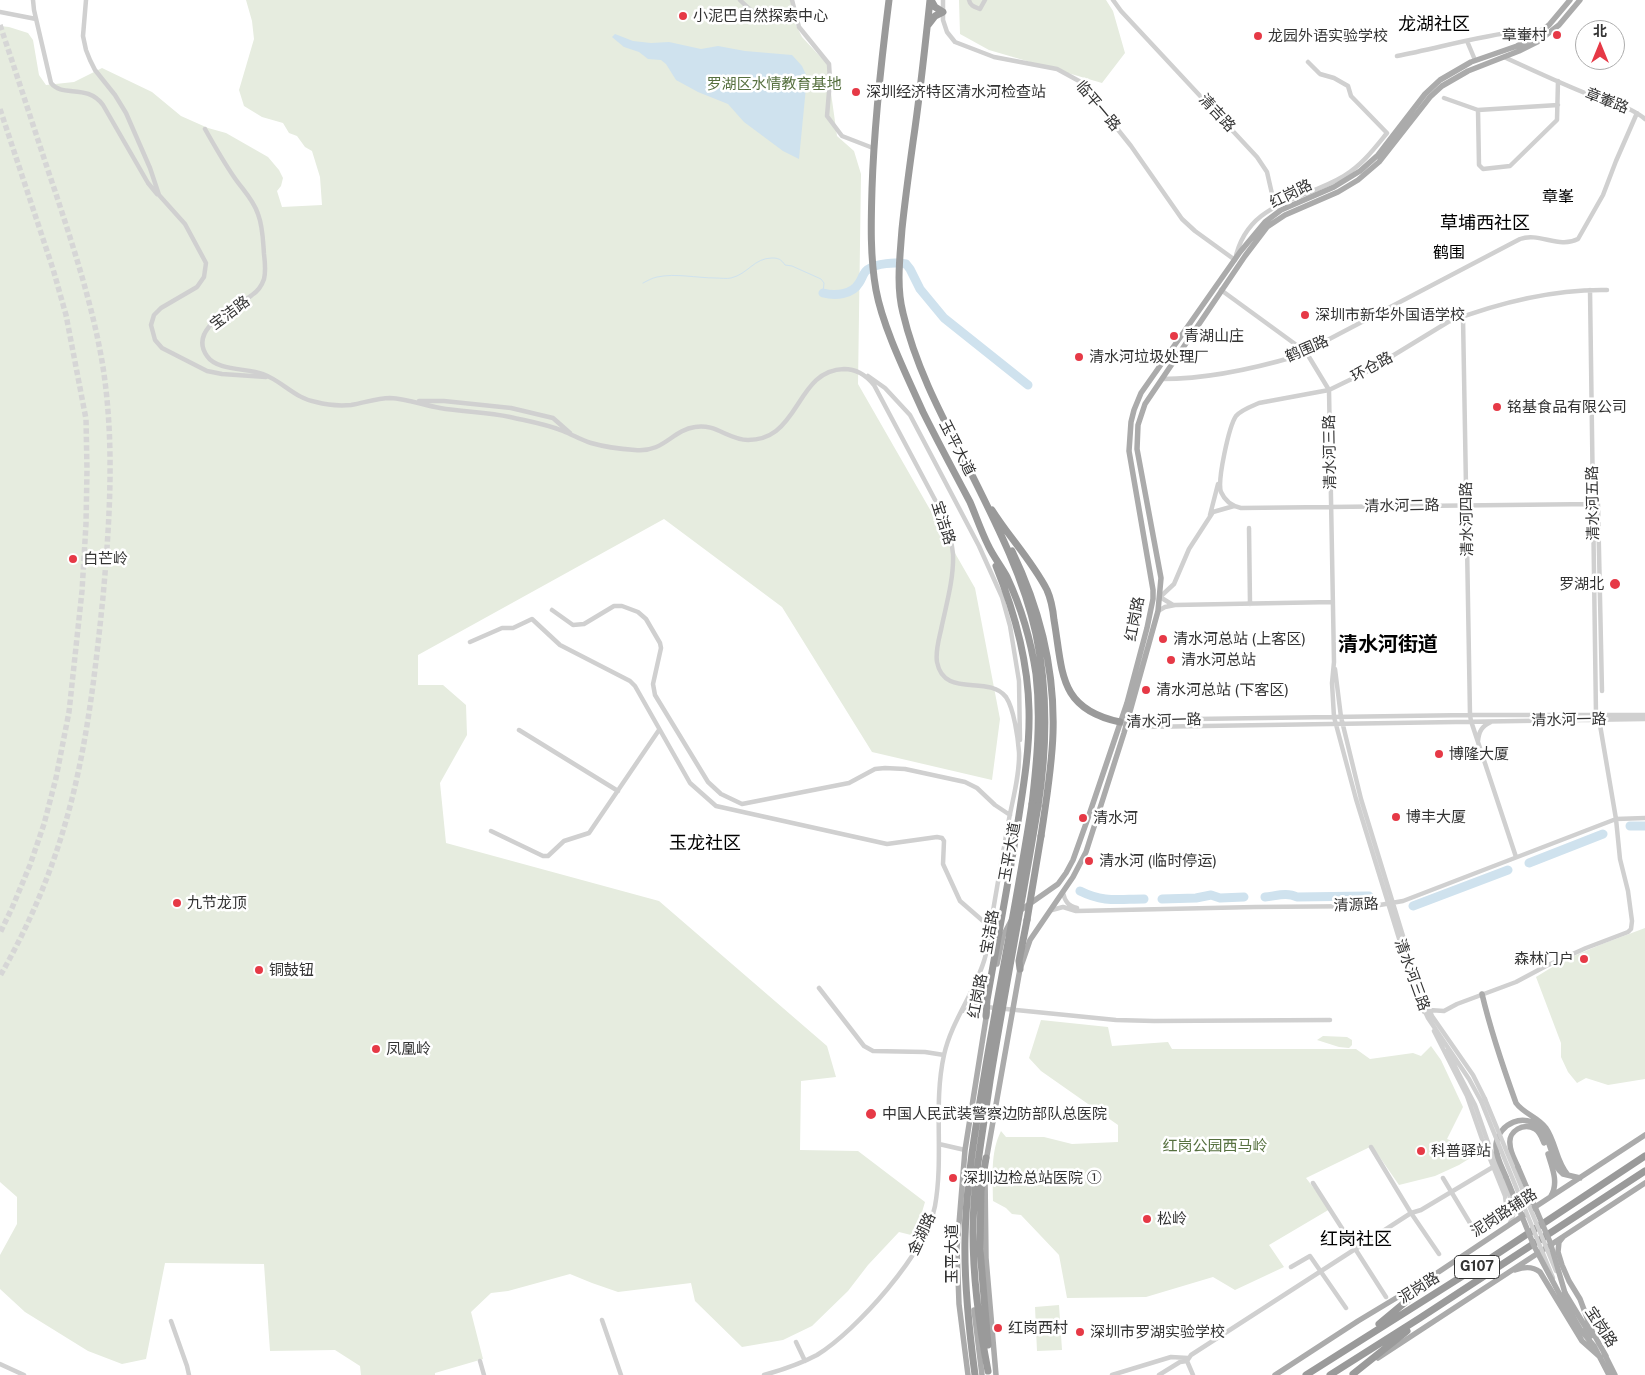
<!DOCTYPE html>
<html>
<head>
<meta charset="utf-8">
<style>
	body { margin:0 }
	#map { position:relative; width:1645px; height:1375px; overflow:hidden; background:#fff; font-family:"Public Sans","Noto Sans SC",sans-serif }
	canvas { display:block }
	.north { position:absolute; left:1575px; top:20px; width:50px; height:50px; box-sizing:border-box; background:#fff; border:1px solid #adadad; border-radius:50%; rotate:0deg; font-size:14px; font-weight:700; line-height:20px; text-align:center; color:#333 }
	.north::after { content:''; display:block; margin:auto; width:18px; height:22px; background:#e63946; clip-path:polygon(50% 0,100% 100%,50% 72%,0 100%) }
</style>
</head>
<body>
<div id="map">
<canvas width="1645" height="1375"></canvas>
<div class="north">北</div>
</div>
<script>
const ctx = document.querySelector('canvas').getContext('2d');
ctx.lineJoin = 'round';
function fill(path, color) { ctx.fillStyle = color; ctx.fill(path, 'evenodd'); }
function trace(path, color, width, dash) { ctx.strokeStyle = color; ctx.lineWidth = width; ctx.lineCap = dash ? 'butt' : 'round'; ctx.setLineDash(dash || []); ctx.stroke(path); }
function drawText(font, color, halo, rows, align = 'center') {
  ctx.font = font + ' "Public Sans","Noto Sans SC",sans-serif'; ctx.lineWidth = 5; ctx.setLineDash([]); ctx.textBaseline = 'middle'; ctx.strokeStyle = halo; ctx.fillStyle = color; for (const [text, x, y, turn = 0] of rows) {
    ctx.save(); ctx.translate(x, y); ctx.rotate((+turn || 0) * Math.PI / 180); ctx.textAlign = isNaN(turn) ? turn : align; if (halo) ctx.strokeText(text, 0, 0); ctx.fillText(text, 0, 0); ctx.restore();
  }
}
const green = new Path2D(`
	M246 0H791L794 21 802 37 827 64 837 136 854 151 861 174 858 384 975 588 1000 719 992 780 872 752 782 607 664 519 418 655V685H443L466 705 467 735 440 783 446 843 659 901 827 1046 836 1077 801 1081 800 1150 858 1151 925 1202 915 1236 899 1232 868 1265 848 1291 812 1326 783 1340 742 1347 695 1301 691 1283 618 1292 592 1283 570 1274 508 1291 491 1293 471 1312 483 1359 435 1373V1375H361L360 1366 335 1350 270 1351 264 1264 165 1263 146 1359 122 1364 88 1351 25 1312 0 1289V1255L17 1224V1197L0 1182V26L9 27 28 33 33 40 39 75 46 85 74 82 102 68 152 92 181 116 208 128 226 133 268 157 279 170 283 178 281 186 277 191 282 207 322 205 320 177 312 151 305 147 297 136 289 133 283 123 262 117 244 106 239 90 254 39 252 21Z
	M959 0H1106L1113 11 1125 53 1102 83 989 50 960 34Z
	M1645 928V1079L1608 1085 1586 1078 1577 1083 1568 1072 1561 1057V1043L1536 977C1569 955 1608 942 1645 928Z
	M1041 1020 1108 1027 1112 1046 1168 1042 1172 1049H1356L1370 1059 1413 1053 1421 1056 1431 1046 1441 1060 1463 1107 1447 1139 1480 1152 1459 1165 1435 1176 1399 1185 1372 1146 1306 1178 1330 1209 1269 1245 1284 1267 1235 1290 1213 1277 1146 1297 1067 1298 1059 1255 1021 1215 1012 1214 1006 1208 993 1201C993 1177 990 1153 1001 1131L1006 1137H1044L1072 1144 1118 1142V1125L1041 1071 1029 1058Z
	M1323 1036 1347 1037 1352 1040V1045L1349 1048 1339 1047 1317 1040Z
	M1059 1305 1062 1350 1037 1351 1035 1307Z`);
const water = new Path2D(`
	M615 34 633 41 651 43 669 42 701 49 718 46 745 51 792 55 802 66 807 77 799 159 783 151 744 122 728 104 698 92 676 80 666 64 661 60 648 59 639 52 624 47 612 37Z`);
const stream = new Path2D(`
	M643 283C647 281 652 278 657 277 676 273 696 278 716 278 720 278 727 279 731 278 748 274 754 258 772 258 778 258 781 259 785 265L792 266 821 279 824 283 823 293`);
const river = new Path2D(`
	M823 293C835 296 852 295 859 283 862 279 863 273 867 270 877 263 895 262 906 264L910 269 920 289 944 318 1028 385
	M1630 826H1645
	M1529 863 1603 834
	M1080 891C1104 903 1119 899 1144 899
	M1265 897C1276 896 1287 892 1297 897L1369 896
	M1162 899 1196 898 1211 895 1220 898 1244 897
	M1413 906 1508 870`);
const majorTunnel = new Path2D(`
	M0 25C19 81 37 138 56 194 74 249 92 304 102 361 115 439 110 519 103 597 95 675 86 756 63 831 48 881 26 931 0 976
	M0 109 53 269 66 315 86 419 87 470 86 524 82 591 69 712 56 778 44 824 30 865 12 908 0 933`);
const minor = new Path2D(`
	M33 0 34 10 51 83C62 98 87 83 103 105L148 183 157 194
	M86 0 83 36 86 50 90 60 95 70 115 95 126 113 150 168 159 195 185 224 206 263 204 277 197 287 161 308 154 315 151 325 155 340 162 348 207 371 222 374 266 377
	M740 0C757 18 772 24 796 18
	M792 0 799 27 829 64 830 80 827 116 842 136 873 148
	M943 0V20L947 32 955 42 994 57 1057 69 1079 81 1131 146 1182 219 1195 231 1235 260C1247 201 1301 202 1344 176 1362 165 1374 149 1387 133L1351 96 1348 86 1334 78 1320 74 1308 62
	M969 0C970 6 975 7 980 9L985 0
	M1113 0 1121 11 1257 157 1267 172 1275 207
	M0 12 36 19
	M1467 41 1475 60
	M1397 56C1438 48 1479 36 1520 31
	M1504 57C1530 69 1558 82 1585 93 1605 101 1628 105 1645 119
	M1444 98 1478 110 1558 105
	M1478 110 1479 165 1483 169 1510 166 1557 120 1558 81
	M205 129C214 145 223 161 234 177 242 189 253 199 258 214 263 227 263 241 264 254 265 262 266 271 264 279 262 285 258 291 252 295 236 308 187 328 207 356 217 371 247 368 263 374 282 381 296 399 316 402 327 405 339 406 351 405 364 403 377 398 390 398 408 399 423 405 440 408 463 412 487 412 510 417 527 421 546 424 563 431 573 435 581 440 591 443 605 447 621 449 635 450 664 453 672 430 695 427 715 423 729 440 748 440 757 440 768 437 776 431 801 412 806 370 844 369 857 369 866 375 874 385L942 513C947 526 952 540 953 554 954 577 947 602 942 625 940 636 935 650 937 662 944 699 988 674 1006 697 1014 709 1018 738 1019 752 1020 774 1013 798 1009 819 1001 864 993 909 986 954 977 990 952 1019 944 1055 933 1104 944 1156 935 1206 926 1253 857 1330 817 1355 800 1364 782 1370 764 1375
	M1221 290 1306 352 1329 390 1334 662 1332 683 1334 717 1356 799 1414 987 1428 1018 1469 1079 1481 1101
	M1463 317 1470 715 1471 721 1516 857
	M868 376 885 388 910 415 979 546 1002 597 1010 626 1019 681 1020 740
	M1162 379C1208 379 1253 369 1297 356L1520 239C1539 232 1559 249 1578 239L1603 195 1616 161 1637 113
	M419 401H444L511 408 553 418 570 433
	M1594 504 1241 508C1231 506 1225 501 1221 492 1217 481 1229 426 1236 416 1241 410 1252 406 1259 403L1329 390 1366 372 1448 322C1498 303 1554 289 1607 290
	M1598 504 1602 691
	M1210 515 1218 484
	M1249 528 1250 604
	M1173 605 1160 597 1174 584 1189 549 1213 512 1234 506
	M552 610 573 625 584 624 614 606H622L638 612 646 619 660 643 661 648 653 684 655 695 708 782 721 794 742 804 849 783 875 769 885 768 905 769 965 782 977 788 995 805 1010 815
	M1158 611 1165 607 1175 605 1333 602
	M470 642 502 628H513L532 619 560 645 630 681 635 686 690 783 716 806 887 844 937 837 942 838 944 841 943 864 960 901 983 921 991 924
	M1335 669 1341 717 1361 799 1418 985 1432 1016 1473 1075 1485 1099
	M1126 720 1470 715H1645
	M1123 724 1132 727H1141L1645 719
	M519 730 618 791
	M1478 741C1479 731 1482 726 1491 722
	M491 831 543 856H548L564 841 589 833 659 730
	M1063 893C1065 901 1068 906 1077 908
	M1052 910 1063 907 1076 911 1255 907 1374 906 1403 901 1616 819 1645 818
	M819 988 864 1046 873 1051 925 1052 944 1055
	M971 993 972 999 980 1007
	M962 1011 977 1007H986L1116 1020 1154 1021 1330 1020
	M1424 1012 1429 1010 1444 1011 1457 1004 1516 982 1546 966 1586 948 1628 932 1631 929 1632 921 1628 891 1620 859 1616 819 1599 719 1596 715 1590 290
	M1434 1031 1467 1096 1482 1139 1505 1196 1506 1204
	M1447 1051 1475 1105 1491 1151 1513 1204V1216L1510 1223
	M939 1144 965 1150
	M1371 1147 1411 1213 1439 1254
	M1443 1178 1476 1233
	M1313 1183 1386 1297
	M1291 1267 1310 1256 1346 1308
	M602 1320 621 1375
	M171 1321 187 1366 189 1375
	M796 1342 805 1361
	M480 1361 484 1375
	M0 1364 24 1375
	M1112 1375 1171 1357 1188 1358
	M1159 1375 1180 1362 1187 1361
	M1193 1375 1187 1361 1191 1355 1411 1213 1421 1210 1493 1167`);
const major = new Path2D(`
	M1018 912 1058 884 1066 873 1073 860 1088 818 1127 703 1147 628 1153 599V590L1129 451 1131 422 1134 410 1141 393 1240 252 1265 222 1281 210 1334 187 1360 171 1378 155 1425 94 1440 80 1471 62 1517 46 1530 39 1549 25 1570 0
	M997 964 1003 936 1012 919
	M1482 994C1491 1032 1503 1067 1516 1103 1524 1114 1538 1117 1546 1128 1556 1142 1556 1162 1568 1175
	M1548 1154C1552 1167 1559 1183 1551 1196
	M986 1161 1020 969 1030 940 1073 877 1086 852 1124 733 1158 611 1161 578 1137 449 1138 425 1145 404 1245 256 1267 227 1285 215 1338 192 1358 180 1379 162 1430 97 1442 86 1468 71 1519 51 1537 42 1559 25 1580 0
	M1518 1167C1515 1160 1510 1152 1510 1144 1508 1131 1524 1122 1535 1129 1540 1132 1542 1138 1544 1143
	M985 1175 986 1258 996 1375
	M1506 1177C1502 1167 1495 1155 1496 1144 1499 1123 1525 1112 1540 1128 1551 1139 1551 1157 1559 1170L1563 1174 1580 1178
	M1532 1209 1645 1135
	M1563 1237 1559 1242 1558 1252 1562 1265 1569 1281 1580 1299 1592 1331 1606 1356
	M1515 1270C1524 1267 1532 1266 1540 1272L1582 1341 1600 1357
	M1565 1293 1591 1336
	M1560 1295 1580 1329 1594 1346 1609 1375
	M974 1310 982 1375
	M1604 1353 1615 1375
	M1378 1358 1645 1183
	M968 1375 959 1304 957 1248 965 1150 987 1012
	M1275 1375 1358 1321 1431 1277 1524 1215`);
const highway = new Path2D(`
	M889 0C881 63 874 126 872 189 871 222 870 257 876 290 883 328 907 376 923 412 938 442 954 472 970 502 976 516 981 531 988 545 993 556 1001 566 1007 577 1021 607 1031 641 1036 674 1041 718 1037 761 1032 804
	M930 0C925 47 920 95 913 142 909 171 905 200 902 229 900 257 896 286 903 313 916 369 944 420 970 471 996 523 1024 578 1036 634 1048 691 1047 749 1038 806
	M928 25 935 16 943 12 935 7 931 0
	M992 510C1009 537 1032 561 1047 590 1051 599 1053 610 1054 620 1063 672 1058 709 1120 722
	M1012 551C1039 607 1055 670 1053 733 1052 767 1046 802 1041 836
	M1020 969 1019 961 1027 920
	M986 1016 987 1000C997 942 1008 885 1017 828 1023 789 1030 750 1029 710 1028 660 1015 613 996 566
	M981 1189 986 1158
	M1379 1324 1409 1299 1431 1277
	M1353 1374 1407 1331
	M1306 1375 1488 1260 1645 1156
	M1330 1375 1420 1318 1645 1171`);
const minorBridge = new Path2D(`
	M1485 1099 1556 1271
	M1481 1101 1553 1278`);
const majorBridge = new Path2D(`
	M1518 1167 1550 1242 1565 1293
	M1506 1177 1534 1246 1560 1295`);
const highwayBridge = new Path2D(`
	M1027 920 1041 836
	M981 1189 980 1249 988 1345
	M988 1371C979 1325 973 1278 973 1232 973 1181 983 1131 990 1081 1005 989 1023 898 1038 806
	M975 1375C969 1330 964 1285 965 1239 966 1184 975 1131 984 1077 999 986 1018 896 1032 804`);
const markers = [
	[683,16,5,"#e63946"],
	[1557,35,5,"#e63946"],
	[1258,36,5,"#e63946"],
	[856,92,5,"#e63946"],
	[1305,315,5,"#e63946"],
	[1174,336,5,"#e63946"],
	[1079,357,5,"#e63946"],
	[1497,407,5,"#e63946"],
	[73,559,5,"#e63946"],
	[1615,584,6,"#e63946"],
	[1163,639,5,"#e63946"],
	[1171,660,5,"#e63946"],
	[1146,690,5,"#e63946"],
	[1439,754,5,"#e63946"],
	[1396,817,5,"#e63946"],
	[1083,818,5,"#e63946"],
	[1089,861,5,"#e63946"],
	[177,903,5,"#e63946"],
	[1584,959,5,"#e63946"],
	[259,970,5,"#e63946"],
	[376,1049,5,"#e63946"],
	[871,1114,6,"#e63946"],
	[1421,1151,5,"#e63946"],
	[953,1178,5,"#e63946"],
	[1147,1219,5,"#e63946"],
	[998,1328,5,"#e63946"],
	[1080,1332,5,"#e63946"]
];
const shields = [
	[1477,1267,45]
];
const shieldNames = [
	["G107",1477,1267]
];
const poiNames = [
	["小泥巴自然探索中心",693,16],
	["章輋村",1547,35,"right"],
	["龙园外语实验学校",1268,36],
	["深圳经济特区清水河检查站",866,92],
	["深圳市新华外国语学校",1315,315],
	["青湖山庄",1184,336],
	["清水河垃圾处理厂",1089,357],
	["铭基食品有限公司",1507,407],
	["白芒岭",83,559],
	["罗湖北",1604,584,"right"],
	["清水河总站 (上客区)",1173,639],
	["清水河总站",1181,660],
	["清水河总站 (下客区)",1156,690],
	["博隆大厦",1449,754],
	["博丰大厦",1406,817],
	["清水河",1093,818],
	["清水河 (临时停运)",1099,861],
	["九节龙顶",187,903],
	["森林门户",1574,959,"right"],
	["铜鼓钮",269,970],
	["凤凰岭",386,1049],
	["中国人民武装警察边防部队总医院",882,1114],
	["科普驿站",1431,1151],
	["深圳边检总站医院 ①",963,1178],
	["松岭",1157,1219],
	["红岗西村",1008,1328],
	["深圳市罗湖实验学校",1090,1332]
];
const parkNames = [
	["罗湖区水情教育基地",774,84],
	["红岗公园西马岭",1215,1146]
];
const streetNames = [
	["章輋路",1607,101,21],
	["临平一路",1098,106,50],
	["清吉路",1217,113,47],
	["红岗路",1291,194,-26],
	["宝洁路",230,313,-37],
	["鹤围路",1307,349,-23],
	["环仓路",1372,367,-29],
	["玉平大道",957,448,63],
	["清水河三路",1330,452,-91],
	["清水河五路",1593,503,-91],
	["清水河二路",1402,506,-1],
	["清水河四路",1467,519,-91],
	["宝洁路",943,523,72],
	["红岗路",1135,619,-79],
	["清水河一路",1569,720,-1],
	["清水河一路",1164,721,-2],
	["玉平大道",1010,852,-80],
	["清源路",1356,905,-2],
	["宝洁路",990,932,-80],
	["清水河三路",1412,975,70],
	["红岗路",978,996,-79],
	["泥岗路辅路",1504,1213,-33],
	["金湖路",922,1234,-65],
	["玉平大道",952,1254,-90],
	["泥岗路",1419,1288,-32],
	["宝岗路",1601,1327,57]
];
const neighbourhoodNames = [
	["章峯",1558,197],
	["鹤围",1449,253]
];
const quarterNames = [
	["龙湖社区",1434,24],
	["草埔西社区",1485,223],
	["玉龙社区",705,843],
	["红岗社区",1356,1239]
];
const districtNames = [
	["清水河街道",1388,645]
];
fill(green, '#e6ecdf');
fill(water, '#cfe2ee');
trace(stream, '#cfe2ee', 1);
trace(river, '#cfe2ee', 9);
trace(majorTunnel, '#d6d6d6', 5.5, [5.5, 3]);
trace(minor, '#d0d0d0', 4.5);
trace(major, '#ababab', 5.5);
trace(highway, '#9a9a9a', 7);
trace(minorBridge, '#d0d0d0', 4.5);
trace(majorBridge, '#ababab', 5.5);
trace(highwayBridge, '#9a9a9a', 7);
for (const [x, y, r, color] of markers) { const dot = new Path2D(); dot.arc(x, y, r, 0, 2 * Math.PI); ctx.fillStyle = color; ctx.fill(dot); trace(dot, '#fff', 2); }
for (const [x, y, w] of shields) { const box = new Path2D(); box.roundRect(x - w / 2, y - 11.5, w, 23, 4); ctx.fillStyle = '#fff'; ctx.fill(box); trace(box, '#333', 1); }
drawText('bold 14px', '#333', null, shieldNames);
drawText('15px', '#333', '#fff', poiNames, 'left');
drawText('15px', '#56703f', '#fff', parkNames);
drawText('15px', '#333', '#fff', streetNames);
drawText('16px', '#000', '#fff', neighbourhoodNames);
drawText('18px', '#000', '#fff', quarterNames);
drawText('bold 20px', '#000', '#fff', districtNames);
</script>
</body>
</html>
